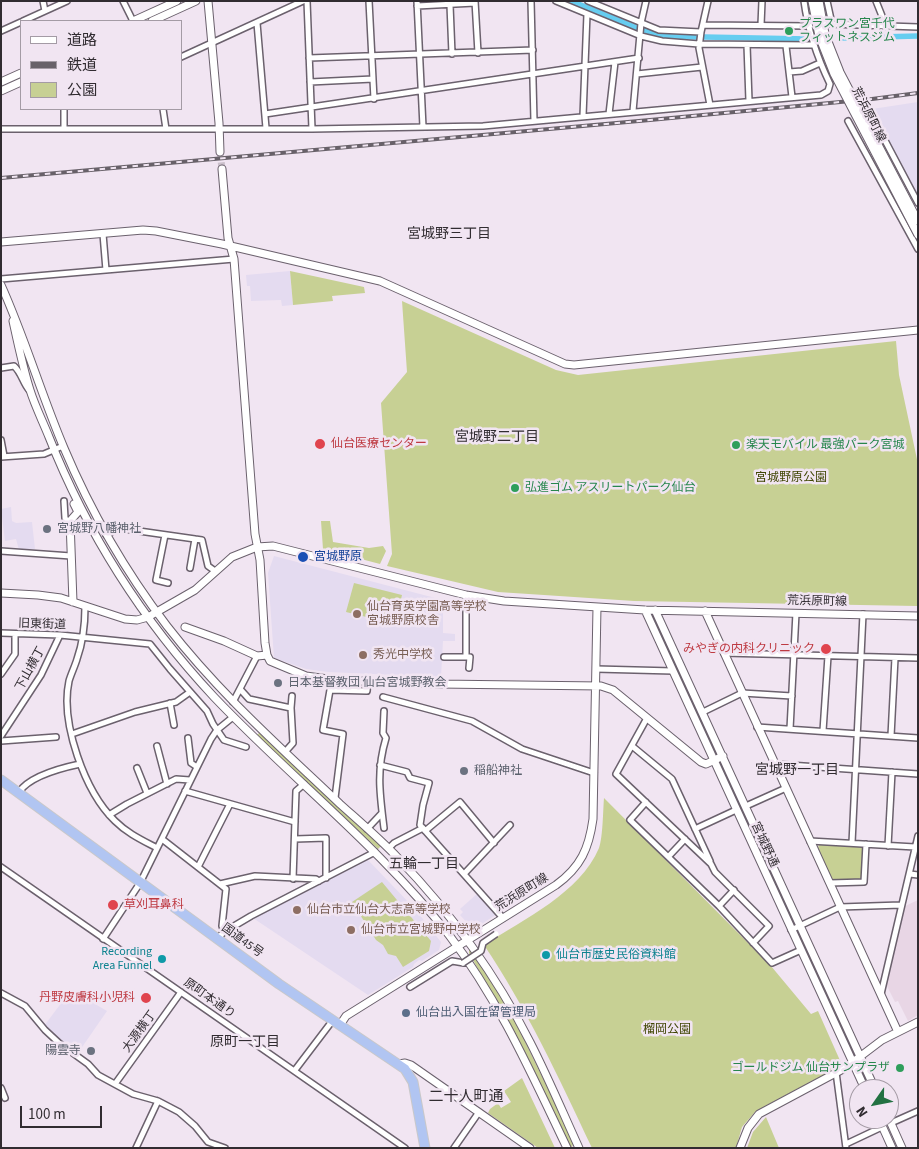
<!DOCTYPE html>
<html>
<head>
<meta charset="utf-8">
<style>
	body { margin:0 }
	#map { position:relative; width:919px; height:1149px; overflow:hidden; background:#f1e5f2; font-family:"Source Sans 3","Noto Sans JP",sans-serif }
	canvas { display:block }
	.frame { position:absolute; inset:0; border:2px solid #312c31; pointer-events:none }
	.legend { position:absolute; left:20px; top:20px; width:162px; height:90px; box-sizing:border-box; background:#f1e5f2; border:1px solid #a49ba5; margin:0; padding:6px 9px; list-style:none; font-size:15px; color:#312c31 }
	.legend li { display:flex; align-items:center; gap:10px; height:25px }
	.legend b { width:25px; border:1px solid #a49ba5 }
	.north { position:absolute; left:849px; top:1079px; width:50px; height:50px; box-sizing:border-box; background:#f1e5f2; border:1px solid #a49ba5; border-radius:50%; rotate:237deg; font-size:14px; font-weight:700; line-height:20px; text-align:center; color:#312c31 }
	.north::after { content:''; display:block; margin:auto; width:18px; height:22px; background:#227142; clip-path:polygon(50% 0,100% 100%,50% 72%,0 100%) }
	.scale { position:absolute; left:20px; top:1106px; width:82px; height:22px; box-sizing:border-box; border:2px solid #312c31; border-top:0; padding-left:6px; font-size:15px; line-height:18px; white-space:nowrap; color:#312c31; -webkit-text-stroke:4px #f1e5f2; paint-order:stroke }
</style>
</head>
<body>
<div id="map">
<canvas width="919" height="1149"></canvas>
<div class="frame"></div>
<ul class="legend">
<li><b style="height:6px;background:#fff"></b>道路</li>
<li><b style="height:6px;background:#686169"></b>鉄道</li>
<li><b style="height:14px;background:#c7d094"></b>公園</li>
</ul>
<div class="north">N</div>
<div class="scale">100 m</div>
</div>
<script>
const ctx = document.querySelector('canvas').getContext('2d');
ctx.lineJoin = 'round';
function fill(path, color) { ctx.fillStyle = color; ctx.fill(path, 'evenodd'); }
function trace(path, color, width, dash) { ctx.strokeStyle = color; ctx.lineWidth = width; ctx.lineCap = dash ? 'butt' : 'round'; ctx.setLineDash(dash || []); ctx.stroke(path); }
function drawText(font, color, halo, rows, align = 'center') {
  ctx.font = font + ' "Source Sans 3","Noto Sans JP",sans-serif'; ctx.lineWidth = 5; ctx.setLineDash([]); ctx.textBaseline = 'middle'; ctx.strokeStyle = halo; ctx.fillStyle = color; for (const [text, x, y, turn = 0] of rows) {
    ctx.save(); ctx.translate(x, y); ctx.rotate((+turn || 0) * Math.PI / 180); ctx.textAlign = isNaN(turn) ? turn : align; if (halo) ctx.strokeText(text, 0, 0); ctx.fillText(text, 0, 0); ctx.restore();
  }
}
const commercial = new Path2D(`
	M918 900V1015L908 1021 898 1001 895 1002 886 984 903 907Z`);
const education = new Path2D(`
	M918 102V198L872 109Z
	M290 271 293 305 282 306 281 300 251 301 250 286H247L246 275Z
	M11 507 12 521 16 523 32 522 35 549 19 550 16 539 5 541 1 509Z
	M274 556 443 600V633L455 634V641H443L441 677 328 672 306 669 274 658 268 573Z
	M367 859 415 909 441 942 439 950 422 961 419 960 414 964 413 967 368 995 253 918Z
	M478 893 497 914 477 927 469 925 460 915 463 912 460 909Z
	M71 990 107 1011 78 1053 61 1042 44 1026Z`);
const green = new Path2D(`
	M290 271 364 287 365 293 332 296 333 301 293 305Z
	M402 301 556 370 578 375 896 341 899 375 918 464 917 606 634 601 544 595 498 592 387 566 392 554 381 403 407 372Z
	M321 521H330L333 542 369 548 383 546 386 551 380 564 323 549Z
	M354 583 402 595 395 624 346 612Z
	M260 732 381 846 378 849 257 735Z
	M604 798 771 966 811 1014 818 1011 842 1065 756 1111 742 1127 736 1148H592C559 1078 527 1009 484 945 524 919 580 893 599 848 603 837 603 810 604 798Z
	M819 844 861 847 863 849 862 877 859 879 835 880 831 878 818 848Z
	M382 882 431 941 429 951 403 967 396 956 388 954 383 945 376 940 352 902Z
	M469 950H472L504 1002 503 1007 499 1006 469 953Z
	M506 1010 510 1011 574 1142 572 1147H569L525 1054 504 1014Z
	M522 1078 555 1148H538L488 1113 490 1109 498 1103 501 1108 511 1102 504 1091Z
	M766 1117 779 1148H747L753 1132Z`);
const canal = new Path2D(`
	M571 1 632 26 661 36 698 37
	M704 37 808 39
	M840 38 918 36`);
const secondaryTunnel = new Path2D(`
	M220 152 222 169`);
const street = new Path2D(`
	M43 1 45 11
	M123 1 133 21
	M307 1 312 129
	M369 1 374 99
	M417 1 423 127
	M475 1 478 53
	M531 1 534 121
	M556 1 641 36 662 41 699 44 814 45
	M588 1 659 30 701 32
	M708 1 701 32 699 48 710 105
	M827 1 832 24
	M876 1 886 26
	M450 5 452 54
	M417 6 475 3
	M23 21 67 1
	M257 23 266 128
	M830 24 918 27
	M703 25 810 26
	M761 25 762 1
	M1 31 21 22
	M747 45 749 101
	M786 46 792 97
	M181 57 303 1
	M309 58 533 50
	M789 72 802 71 820 63
	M637 74 702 67
	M310 82 373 79
	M64 109V128
	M163 109 166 129
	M633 111 641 23 646 1
	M265 114 639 58
	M609 114 615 62
	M583 116 587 14
	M848 121 918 249
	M1 129H312L483 126 821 95 828 91 830 84C817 57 808 31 804 1
	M871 135 880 131 918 203
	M103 234 106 270
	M1 279 234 259
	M1 368 14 366C21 372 23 383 29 390
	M1 440 4 456
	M1 457 44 454 63 446
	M64 501 65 518 70 524
	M106 535 118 528 202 540 208 566 215 571
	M165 535 156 580 168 583
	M1 551 71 556
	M190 568 195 539
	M466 595V657H470L469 668
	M85 607C85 625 83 642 77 659 75 666 71 674 69 681 60 723 85 792 115 821 127 833 142 840 157 848
	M1 633 60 635 150 644 170 669 207 711 213 724 224 740 246 747
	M724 653 918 658
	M444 657H466
	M596 669 673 671
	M1 674 15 654V634
	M240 689 249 699 291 708 293 743 285 752
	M383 697 472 721 522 749 594 773
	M233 702 257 656
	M170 703 174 725
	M291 708 292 696
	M384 711 383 733 386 738C376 771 380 795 384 828
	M703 712 742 693 792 696
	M647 718 616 774 711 864 715 872 769 926 753 943
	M757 727 918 738
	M790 729 796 613
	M823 731 828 656
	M72 734 135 712 176 702 190 692
	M1 736 41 675 60 635
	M891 736 895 658
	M188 738 191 763 197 767
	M1 741 56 737
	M157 746 167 784
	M632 746 672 779 710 861
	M775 764 918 774
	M380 765 407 772 410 778 429 783 423 805 420 825 503 918
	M137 768 147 793
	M185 791 295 822
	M19 792C30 776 61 768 80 764
	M335 798 343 734 323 730 330 690 367 691 368 681
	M646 802 630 820 719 906 772 963 801 950
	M746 806 786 788
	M109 815 127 804 176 779 190 780
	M367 829 382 813
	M695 829 736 810
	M425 831 460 802 494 843
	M162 839 226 889 222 926 224 932
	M295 839 326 838V878
	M810 841 915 847
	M852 843 863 614
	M888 846 892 772
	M389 848 394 843 423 828
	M669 856 685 839
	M1 867 405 1148
	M198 867 230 804
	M464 874 510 825
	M910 874 918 875
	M293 879 296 791 304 784
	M830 883 864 882 866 844
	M220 884 255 876 316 879 319 881
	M719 906 734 890
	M791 930 840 907 901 905
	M103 939 140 883 211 739 217 730 233 717
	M217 939 224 932 251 916 375 852
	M410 987 452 961 464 963
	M1 993 25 1006 45 1030 59 1043 88 1064 98 1075 133 1094 158 1101 179 1112 195 1126 208 1142 225 1148
	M881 994 918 836
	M295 1070 333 1020
	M836 1072 846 1148
	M115 1084 181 992
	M1 1088 5 1098
	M891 1123 918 1111
	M846 1144 882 1127
	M136 1148 158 1101
	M454 1148 479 1112`);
const secondary = new Path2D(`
	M208 1 219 123 220 152
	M133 21 177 1
	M152 21 196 1
	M1 82 21 73
	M1 91 21 82
	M222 169 228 238 234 259 255 534 260 560 265 643 267 655 270 661 306 676 335 680 438 684 601 686 613 690 701 762 706 764 723 756
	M1 242 143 230 156 231 222 244 380 281 565 364 574 365 918 330
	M1 285C25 338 41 394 64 448 91 512 125 571 167 626 218 692 280 747 340 804 360 822 380 839 398 858 450 912 496 975 530 1042 548 1077 563 1113 579 1148
	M13 321C18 344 23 368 30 390 35 406 43 422 49 437 87 533 143 621 214 697 291 778 380 847 449 935 499 1000 532 1075 567 1148
	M1 593 38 595 61 598 125 619 137 620 148 617 195 590 232 557 257 547 273 546 466 595 504 601 645 610 918 616
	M73 602 70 521 78 512 74 504
	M645 610 865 1089
	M655 610 875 1089
	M705 611 898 1032
	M185 627 224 641 257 656 267 655
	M340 1025 346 1016 556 885C581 867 589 848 593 819L597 607
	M399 1064 405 1063 411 1065 530 1148
	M879 1119 892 1148
	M889 1119 902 1148
	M740 1148 748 1128 759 1114 845 1068 882 1040 918 1022`);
const highway = new Path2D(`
	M1 780 279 984 405 1069 413 1082 425 1148`);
const rail = new Path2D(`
	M1 178 650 120 872 99 918 93`);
const streetBridge = new Path2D(`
	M463 963 481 951 483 943 496 934`);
const secondaryBridge = new Path2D(`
	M812 1 819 36 834 74 918 235
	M819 1 825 34 840 72 918 221`);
const markers = [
	[789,31,5,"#2e9e5b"],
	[320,444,6,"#e0444e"],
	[736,445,5,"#2e9e5b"],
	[515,488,5,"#2e9e5b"],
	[47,529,5,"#6b7280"],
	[303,557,6,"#1a4fb4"],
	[357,614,5,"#8d6e63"],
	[826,649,6,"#e0444e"],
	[363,655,5,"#8d6e63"],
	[278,683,5,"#6b7280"],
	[464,771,5,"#6b7280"],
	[113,905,6,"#e0444e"],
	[297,910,5,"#8d6e63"],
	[351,930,5,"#8d6e63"],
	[546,955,5,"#0f9aa8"],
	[162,959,5,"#0f9aa8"],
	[146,998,6,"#e0444e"],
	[406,1013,5,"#5c6f8a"],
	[91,1051,5,"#6b7280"],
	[900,1068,5,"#2e9e5b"]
];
const leisureNames = [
	["プラスワン宮千代",799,24],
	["フィットネスジム",799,38],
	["楽天モバイル 最強パーク宮城",746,445],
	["弘進ゴム アスリートパーク仙台",525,488],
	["ゴールドジム 仙台サンプラザ",890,1068,"right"]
];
const streetNames = [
	["荒浜原町線",868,115,63],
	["荒浜原町線",817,602,1],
	["旧東街道",42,625,2],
	["下山横丁",31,669,-61],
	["宮城野通",764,845,65],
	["荒浜原町線",522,893,-32],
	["国道45号",242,941,36],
	["原町本通り",209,999,35],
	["大源横丁",140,1032,-54]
];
const healthNames = [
	["仙台医療センター",331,444],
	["みやぎの内科クリニック",815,649,"right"],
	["草刈耳鼻科",124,905],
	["丹野皮膚科小児科",135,998,"right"]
];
const parkNames = [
	["宮城野原公園",791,478],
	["榴岡公園",667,1030]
];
const worshipNames = [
	["宮城野八幡神社",57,529],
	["日本基督教団 仙台宮城野教会",288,683],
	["稲船神社",474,771],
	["陽雲寺",81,1051,"right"]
];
const transitNames = [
	["宮城野原",314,557]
];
const educationNames = [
	["仙台育英学園高等学校",367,607],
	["宮城野原校舎",367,621],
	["秀光中学校",373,655],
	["仙台市立仙台大志高等学校",307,910],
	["仙台市立宮城野中学校",361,930]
];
const cultureNames = [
	["Recording",152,952],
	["Area Funnel",152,966],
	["仙台市歴史民俗資料館",556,955,"left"]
];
const serviceNames = [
	["仙台出入国在留管理局",416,1013]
];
const neighbourhoodNames = [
	["宮城野三丁目",449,235],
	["宮城野二丁目",497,438],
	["宮城野一丁目",797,771],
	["五輪一丁目",424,865],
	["原町一丁目",245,1043]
];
const quarterNames = [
	["二十人町通",466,1098]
];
fill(commercial, '#e8d6e5');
fill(education, '#e4dbf0');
fill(green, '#c7d094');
trace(canal, '#66cdf0', 5.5);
trace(secondaryTunnel, '#cbc0cb', 7, [7, 3.5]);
trace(street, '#6b616d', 8);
trace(secondary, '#6b616d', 9);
trace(highway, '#c9c8c9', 11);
trace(street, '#fff', 5);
trace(secondary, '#fff', 7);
trace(highway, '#b1c5f2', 9);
trace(rail, '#686169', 4);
trace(rail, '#f1e5f2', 2, [5.5]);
trace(streetBridge, '#6b616d', 8, []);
trace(secondaryBridge, '#6b616d', 9, []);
trace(streetBridge, '#fff', 5);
trace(secondaryBridge, '#fff', 7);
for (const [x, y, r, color] of markers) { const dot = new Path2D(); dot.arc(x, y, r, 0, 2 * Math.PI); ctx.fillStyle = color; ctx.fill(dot); trace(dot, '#f1e5f2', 2); }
drawText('12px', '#27864d', '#f1e5f2', leisureNames, 'left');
drawText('12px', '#312c31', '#f1e5f2', streetNames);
drawText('12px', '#be3a42', '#f1e5f2', healthNames, 'left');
drawText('12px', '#414705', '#f1e5f2', parkNames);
drawText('12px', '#5b616d', '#f1e5f2', worshipNames, 'left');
drawText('12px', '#164399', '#f1e5f2', transitNames, 'left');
drawText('12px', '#785e54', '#f1e5f2', educationNames, 'left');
drawText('12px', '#0d838f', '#f1e5f2', cultureNames, 'right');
drawText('12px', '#4e5e75', '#f1e5f2', serviceNames, 'left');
drawText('14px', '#312c31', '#f1e5f2', neighbourhoodNames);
drawText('15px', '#312c31', '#f1e5f2', quarterNames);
</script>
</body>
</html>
